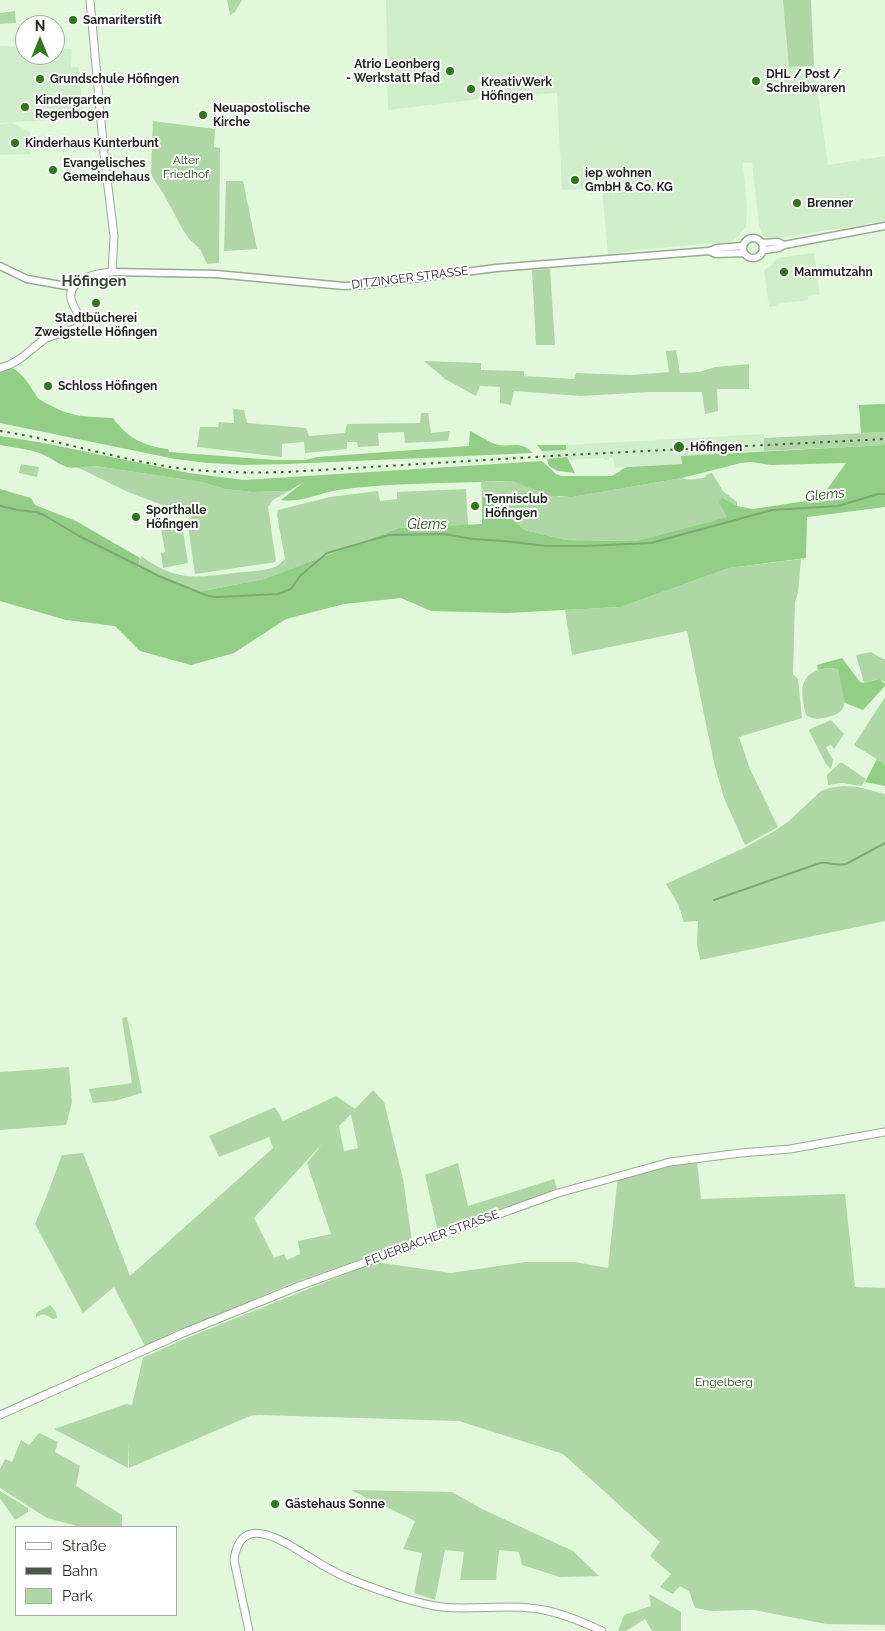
<!DOCTYPE html>
<html>
<head>
<meta charset="utf-8">
<style>
	body { margin:0 }
	#map { position:relative; width:885px; height:1631px; overflow:hidden; background:#e1f8db; font-family:Raleway,sans-serif }
	canvas { display:block }
	.legend { position:absolute; left:15px; top:1526px; width:162px; height:90px; box-sizing:border-box; background:#fff; border:1px solid #a5a9a4; margin:0; padding:6px 9px; list-style:none; font-size:15px; color:#1e271c }
	.legend li { display:flex; align-items:center; gap:10px; height:25px }
	.legend b { width:25px; border:1px solid #a5a9a4 }
	.north { position:absolute; left:15px; top:15px; width:50px; height:50px; box-sizing:border-box; background:#fff; border:1px solid #a5a9a4; border-radius:50%; rotate:0deg; font-size:14px; font-weight:700; line-height:20px; text-align:center; color:#1e271c }
	.north::after { content:''; display:block; margin:auto; width:18px; height:22px; background:#2e771b; clip-path:polygon(50% 0,100% 100%,50% 72%,0 100%) }
</style>
</head>
<body>
<div id="map">
<canvas width="885" height="1631"></canvas>
<ul class="legend">
<li><b style="height:6px;background:#fff"></b>Straße</li>
<li><b style="height:6px;background:#4b5748"></b>Bahn</li>
<li><b style="height:14px;background:#afd7a6"></b>Park</li>
</ul>
<div class="north">N</div>
</div>
<script>
const ctx = document.querySelector('canvas').getContext('2d');
ctx.lineJoin = 'round';
function fill(path, color) { ctx.fillStyle = color; ctx.fill(path, 'evenodd'); }
function trace(path, color, width, dash) { ctx.strokeStyle = color; ctx.lineWidth = width; ctx.lineCap = dash ? 'butt' : 'round'; ctx.setLineDash(dash || []); ctx.stroke(path); }
function drawText(font, color, halo, rows, align = 'center') {
  ctx.font = font + ' Raleway,sans-serif'; ctx.lineWidth = 4; ctx.setLineDash([]); ctx.textBaseline = 'middle'; ctx.strokeStyle = halo; ctx.fillStyle = color; for (const [text, x, y, turn = 0] of rows) {
    ctx.save(); ctx.translate(x, y); ctx.rotate((+turn || 0) * Math.PI / 180); ctx.textAlign = isNaN(turn) ? turn : align; if (halo) ctx.strokeText(text, 0, 0); ctx.fillText(text, 0, 0); ctx.restore();
  }
}
const built = new Path2D(`
	M386 0H784L790 67 814 66 828 165 885 156V221L780 238 763 237 759 225 752 163H743L747 206 746 227 734 240 730 242 636 250 608 255 602 188 562 190 557 93 497 97 388 110Z
	M0 46 25 47V55H55V48L72 49 71 67H79L83 118 0 123Z
	M12 123 30 132V154L0 155V124Z
	M814 253 820 295 808 296V300L777 304 776 306 769 307 764 270 772 265 777 258Z
	M885 433 764 447V451L682 456V464L629 467 615 468 613 458H609V460H604V458L567 460 566 457 547 459 542 451 566 450V445L764 434V439Z`);
const green = new Path2D(`
	M227 0H242L235 12 230 15Z
	M783 0H811L814 66 789 67Z
	M15 11 16 23 0 24V13Z
	M153 121 215 129 214 147 220 148 219 263 207 264 200 249 189 239 183 230 163 193 151 175Z
	M226 181H243L257 249 224 251Z
	M550 269 555 345H536L532 270Z
	M676 350 680 373 699 372 715 367 749 364V389H717L718 411 705 414 702 392H651L581 396 514 391 511 405 500 403V387L480 386 476 396 445 379 424 361 481 363V370L524 371V376L574 379 576 373 631 375 669 372 666 351Z
	M233 409 244 410 247 423 306 428 309 436 345 433 347 424 420 423 421 413H428L431 433 450 431 448 441 405 443 404 432 378 433 379 446 358 447 357 442H347V449L305 453 304 442 282 444V457L197 447 200 427H218L219 422 234 423Z
	M885 432V445L764 451V438Z
	M21 464 39 467 37 477 19 473Z
	M81 466H95L201 482 225 489 252 492 289 491 273 500 268 507 276 562 195 574 187 519 191 518V516L128 492 77 467Z
	M712 473 723 491 737 502V506L728 517 636 541 566 540 525 530 482 495 481 482 512 481 559 497H572L682 478C690 481 697 479 706 477V475Z
	M466 489 468 525 399 528 264 579 198 592 138 567 141 556C176 581 193 578 234 573 247 571 264 572 277 566 280 564 282 561 285 559L277 515 278 510 330 497 378 491 380 501 397 499V492Z
	M182 524 188 563 163 568 161 553 165 552 161 528Z
	M801 559 798 593 795 602 793 674 798 679 802 718 739 737 750 769 778 827 745 845 724 798 714 763 687 631 572 655 565 610 621 607 729 568Z
	M871 652 883 659H885V682L878 679 864 683 856 655Z
	M827 668 838 669C843 688 855 712 828 717 819 719 813 720 806 715 800 690 798 673 827 668Z
	M885 697V764L854 745Z
	M831 720 844 734 834 749 831 745 826 747 833 760 831 769 826 764 809 731 810 729Z
	M841 762 866 779 861 786 842 783 828 785 827 775Z
	M843 786 858 787 885 794V921L700 960 697 944 698 921 684 922 678 904 666 884 746 847 773 832 789 821 821 791 829 788Z
	M127 1017 142 1093 114 1101 93 1103 89 1089 132 1083 122 1018Z
	M69 1067 72 1102 66 1125 0 1130V1072Z
	M373 1090 384 1102 403 1179 412 1241 290 1284 145 1346 114 1287 83 1313 35 1224 46 1198 62 1155 83 1153 130 1276 273 1148 269 1137 219 1157 209 1136 275 1107 283 1121 336 1096 355 1109ZM351 1114 358 1148 344 1151 339 1126ZM322 1144 307 1163 331 1234 298 1241 300 1254 287 1260 284 1254 274 1258 254 1218Z
	M697 1161 701 1199 845 1194 855 1287 885 1288V1625L826 1624 754 1610 712 1611 695 1608 689 1591 680 1586 673 1594 660 1587 671 1574 650 1556 660 1542 563 1454 459 1421 259 1415 250 1416 129 1468V1443L128 1468 54 1429 126 1404 132 1405 143 1358 182 1340 375 1262 451 1273 525 1262H575L608 1268 618 1176Z
	M458 1163 468 1206 554 1179 557 1189 438 1232 425 1175Z
	M50 1305 56 1312 57 1318 53 1319 44 1314 36 1317V1313Z
	M39 1433 58 1442 55 1452 80 1466 76 1486 122 1515V1527H81L47 1518 0 1488V1469L5 1459 12 1462 21 1440 29 1445Z
	M351 1490 452 1492 482 1509 573 1551 599 1576 560 1577 522 1565 519 1552 499 1550 496 1580H460L464 1552 445 1550 435 1600 414 1593 422 1553 403 1549 415 1521Z
	M0 1491 28 1508V1512L15 1520 0 1498Z
	M649 1594 681 1612V1631H652L645 1619 626 1631H618L624 1615 651 1606Z`);
const forest = new Path2D(`
	M9 366C24 374 28 383 37 397 39 400 43 401 46 403 72 418 84 416 113 418 127 438 144 446 168 449L169 452 275 460H305L317 457 469 446 470 431C478 435 487 441 495 444 510 449 519 439 533 453L288 464 244 465 208 463 175 459 0 423V368Z
	M885 404V432L861 433 859 405Z
	M0 436 44 443 189 473 244 480 542 461 556 474 561 476H611C618 474 622 468 628 467L682 464 681 456 885 445V507L807 517 806 558 729 568 621 607 507 613 431 611 401 598 344 604 286 619 234 653 191 665 140 651 115 626 66 620 0 601V489L31 498 35 505 76 521 140 558 138 567 198 592 264 579 399 528 482 524V495L525 530 566 540 636 541 727 517 719 502 722 498 737 506 753 509 820 499 846 463 771 465 751 462 741 463 682 478 572 497 551 496 512 481H500C446 484 392 482 338 490 319 493 300 503 281 500L304 482 289 491 252 492 225 489 201 482 95 466C88 466 72 469 67 467 60 465 53 459 46 456 33 449 15 448 0 445Z
	M537 445H566V450L542 451Z
	M567 457 575 473 558 471 549 466 547 459Z
	M842 658 860 682 864 683 879 679 885 684V686L863 710 845 703 838 669 827 668 818 670 817 665Z
	M877 759 885 764V786L865 782Z`);
const stream = new Path2D(`
	M0 506 18 510 36 512 44 515 79 536 159 576 208 596 217 597 278 594 291 589 300 576 327 553 389 535 444 534 473 539 504 541 546 546H585L651 543 772 510 838 506 878 494H885
	M714 900 820 863C829 862 837 866 846 864L885 843`);
const tertiary = new Path2D(`
	M743 248a10 10 0 1 1 20 0a10 10 0 1 1-20 0Z
	M762 243 778 242 784 245
	M764 250 779 248 784 245 885 226
	M709 251 716 254 744 253
	M0 266 27 279 72 287
	M112 272 216 274 344 286 365 285 496 268 709 251 717 248 743 246`);
const secondary = new Path2D(`
	M0 368C20 363 29 350 45 339 53 334 78 332 80 323 81 315 74 309 72 302 64 280 96 273 112 272L114 236 104 154 90 0
	M0 1415 183 1333 299 1286 558 1193 670 1162 741 1153 790 1149 885 1132
	M249 1631 234 1560C241 1509 287 1544 311 1558 325 1567 339 1575 355 1581 378 1590 418 1604 442 1607 471 1610 501 1605 530 1608 555 1610 579 1620 602 1631`);
const rail = new Path2D(`
	M0 431C58 440 113 458 171 467 210 473 249 473 288 472L567 455 885 439`);
const markers = [
	[73,20,5,"#2e771b"],
	[450,71,5,"#2e771b"],
	[40,79,5,"#2e771b"],
	[756,81,5,"#2e771b"],
	[471,89,5,"#2e771b"],
	[25,107,5,"#2e771b"],
	[203,115,5,"#2e771b"],
	[15,143,5,"#2e771b"],
	[53,170,5,"#2e771b"],
	[575,180,5,"#2e771b"],
	[797,203,5,"#2e771b"],
	[784,272,5,"#2e771b"],
	[96,303,5,"#2e771b"],
	[48,386,5,"#2e771b"],
	[679,447,6,"#2e771b"],
	[475,506,5,"#2e771b"],
	[136,517,5,"#2e771b"],
	[275,1504,5,"#2e771b"]
];
const poiNames = [
	["Samariterstift",83,20],
	["Atrio Leonberg",440,64,"right"],
	["- Werkstatt Pfad",440,78,"right"],
	["DHL / Post /",766,74],
	["Schreibwaren",766,88],
	["Grundschule Höfingen",50,79],
	["KreativWerk",481,82],
	["Höfingen",481,96],
	["Kindergarten",35,100],
	["Regenbogen",35,114],
	["Neuapostolische",213,108],
	["Kirche",213,122],
	["Kinderhaus Kunterbunt",25,143],
	["Evangelisches",63,163],
	["Gemeindehaus",63,177],
	["iep wohnen",585,173],
	["GmbH & Co. KG",585,187],
	["Brenner",807,203],
	["Mammutzahn",794,272],
	["Stadtbücherei",96,318,"center"],
	["Zweigstelle Höfingen",96,332,"center"],
	["Schloss Höfingen",58,386],
	["Höfingen",690,447],
	["Tennisclub",485,499],
	["Höfingen",485,513],
	["Sporthalle",146,510],
	["Höfingen",146,524],
	["Gästehaus Sonne",285,1504]
];
const parkNames = [
	["Alter",186,160],
	["Friedhof",186,174],
	["Engelberg",724,1382]
];
const streetNames = [
	["DITZINGER STRASSE",410,278,-7],
	["FEUERBACHER STRASSE",432,1238,-20]
];
const waterNames = [
	["Glems",825,495,-6],
	["Glems",427,525]
];
const quarterNames = [
	["Höfingen",94,281]
];
fill(built, '#d0edca');
fill(green, '#afd7a6');
fill(forest, '#93ce87');
trace(stream, '#7eaa74', 2);
trace(tertiary, '#96ac91', 9);
trace(secondary, '#96ac91', 9);
trace(tertiary, '#fff', 6);
trace(secondary, '#fff', 7);
trace(rail, '#4b5748', 2, [2.5, 5]);
for (const [x, y, r, color] of markers) { const dot = new Path2D(); dot.arc(x, y, r, 0, 2 * Math.PI); ctx.fillStyle = color; ctx.fill(dot); trace(dot, '#fff', 2); }
drawText('bold 12px', '#1e271c', '#fff', poiNames, 'left');
drawText('12px', '#185108', '#fff', parkNames);
drawText('12px', '#1e271c', '#fff', streetNames);
drawText('italic 14px', '#1c540d', '#fff', waterNames);
drawText('bold 15px', '#354831', '#fff', quarterNames);
</script>
</body>
</html>
